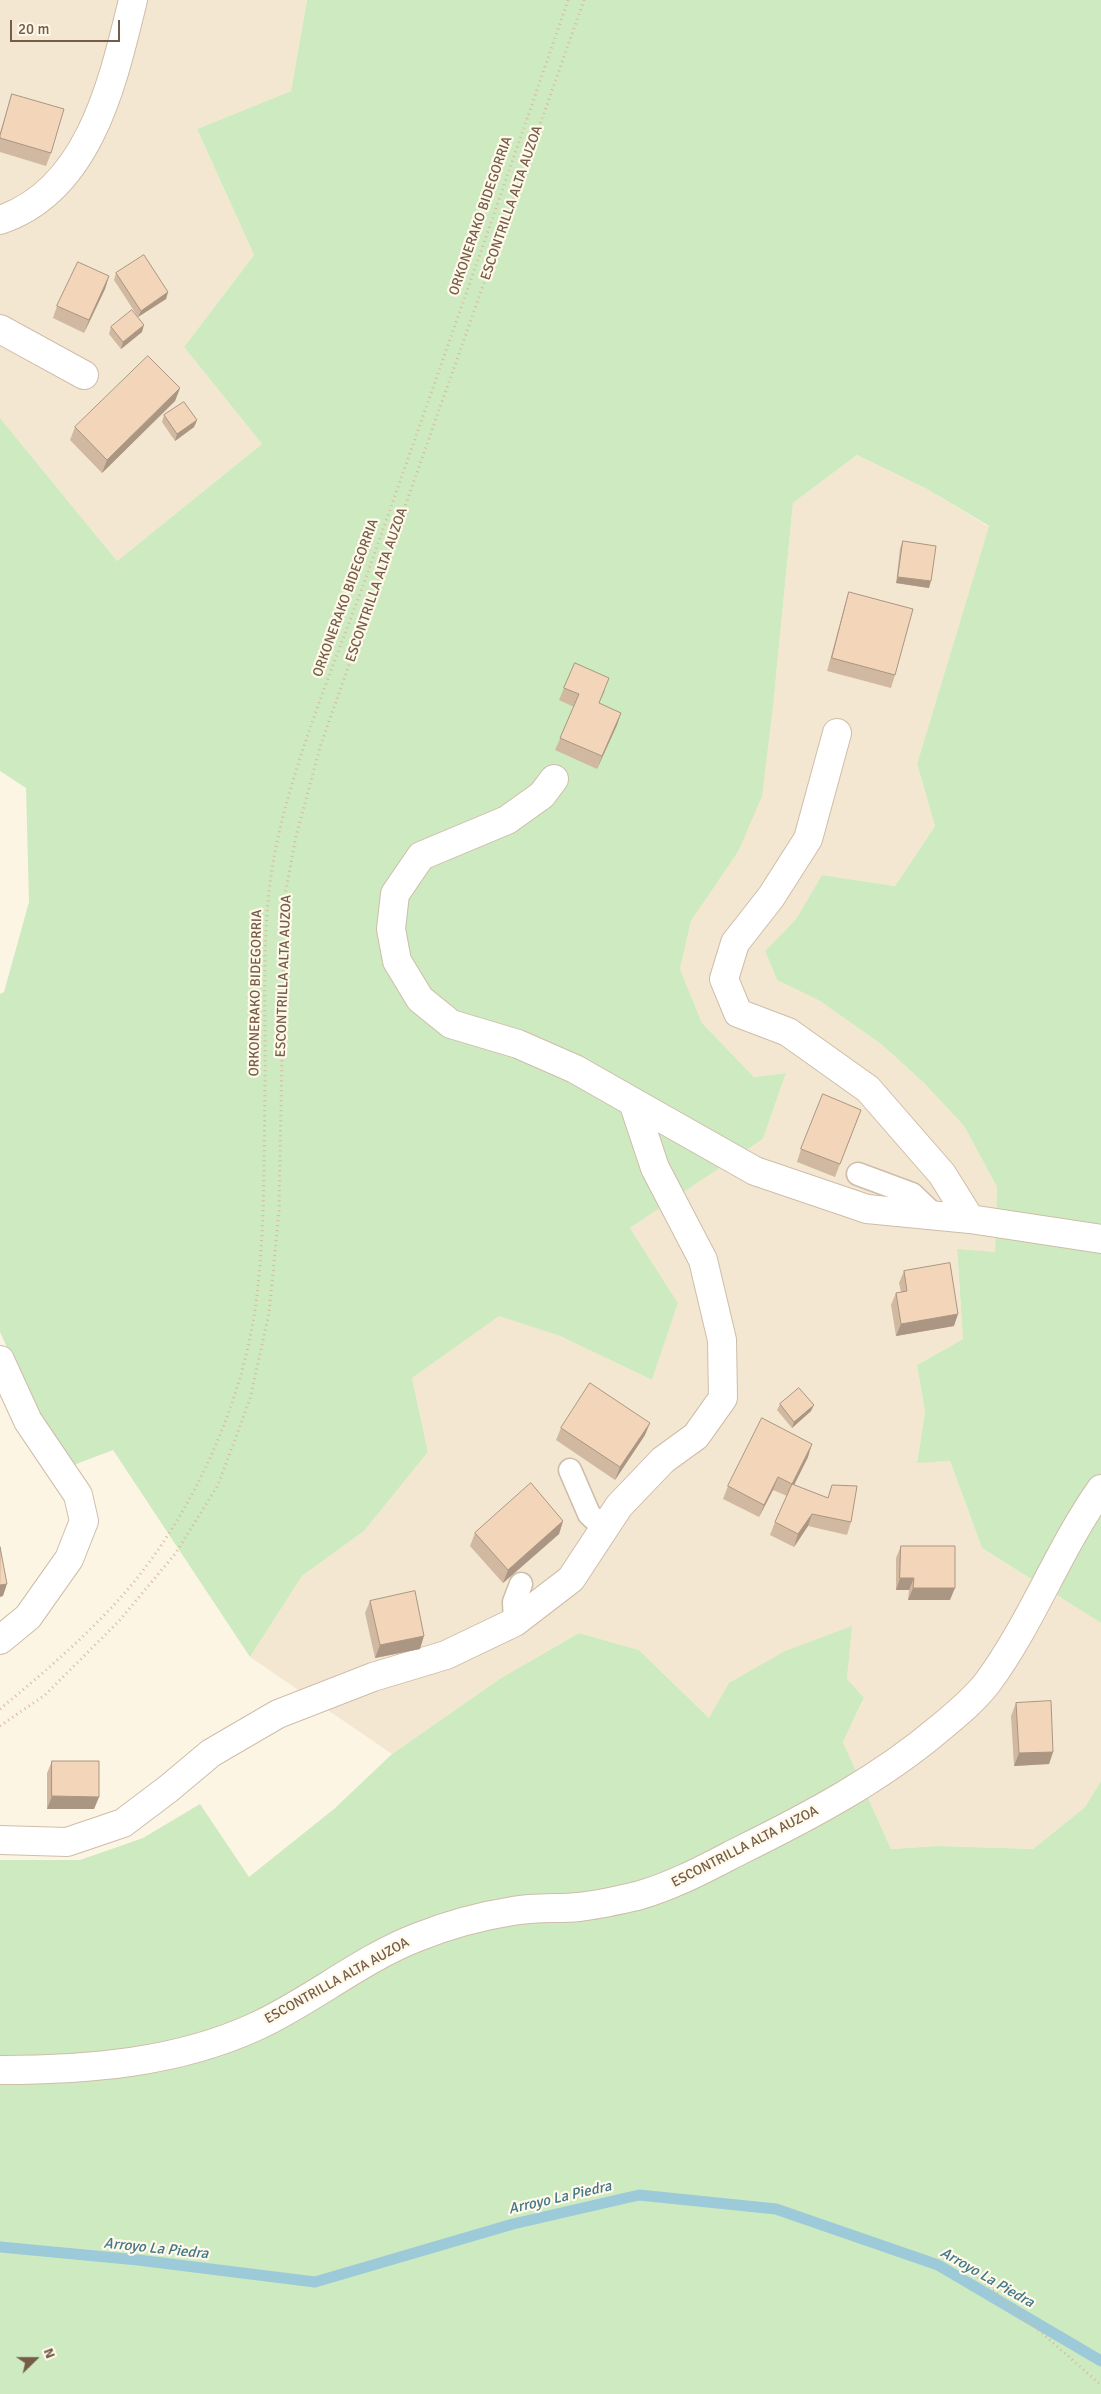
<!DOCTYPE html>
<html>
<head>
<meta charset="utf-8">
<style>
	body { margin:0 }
	#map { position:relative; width:1101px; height:2394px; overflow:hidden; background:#fdf5e3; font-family:Signika,sans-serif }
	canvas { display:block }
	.north { position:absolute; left:10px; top:2334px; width:50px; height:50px; -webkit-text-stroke:4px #fff9ea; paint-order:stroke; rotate:68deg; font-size:14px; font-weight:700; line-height:20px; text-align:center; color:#755c48 }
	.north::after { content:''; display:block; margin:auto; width:18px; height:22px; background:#755c48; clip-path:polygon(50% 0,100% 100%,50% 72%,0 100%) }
	.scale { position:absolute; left:10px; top:20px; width:110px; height:22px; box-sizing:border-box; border:2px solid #755c48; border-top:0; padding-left:6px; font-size:15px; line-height:18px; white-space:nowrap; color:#755c48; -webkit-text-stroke:4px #fff9ea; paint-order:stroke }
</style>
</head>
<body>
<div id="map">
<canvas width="1101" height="2394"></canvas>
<div class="north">N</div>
<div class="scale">20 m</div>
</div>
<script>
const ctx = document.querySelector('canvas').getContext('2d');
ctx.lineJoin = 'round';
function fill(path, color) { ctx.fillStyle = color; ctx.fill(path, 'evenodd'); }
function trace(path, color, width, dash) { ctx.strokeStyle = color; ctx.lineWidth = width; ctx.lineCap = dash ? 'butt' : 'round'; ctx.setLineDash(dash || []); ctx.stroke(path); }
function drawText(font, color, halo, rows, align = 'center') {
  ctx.font = font + ' Signika,sans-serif'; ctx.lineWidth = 4.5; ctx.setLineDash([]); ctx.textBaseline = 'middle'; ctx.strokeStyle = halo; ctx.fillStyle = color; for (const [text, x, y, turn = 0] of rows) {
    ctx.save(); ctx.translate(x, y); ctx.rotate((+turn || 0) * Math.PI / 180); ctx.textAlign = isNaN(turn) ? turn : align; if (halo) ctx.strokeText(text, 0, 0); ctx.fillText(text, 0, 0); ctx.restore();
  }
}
const residential = new Path2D(`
	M0 0H307L291 91 197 129 254 255 184 347 262 444 117 561 0 418Z
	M857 455 927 489 989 527 917 764 935 826 895 886 822 875 796 919 765 951 777 980 820 1001 881 1044 924 1083 964 1126 997 1187 995 1252 957 1250 963 1339 917 1365 925 1412 917 1462 950 1461 982 1548 1101 1623V1781L1085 1807 1033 1849 939 1846 891 1849 843 1742 864 1699 847 1679 851 1627 709 1718 639 1650 579 1633 501 1678 392 1754 250 1657 302 1576 364 1531 428 1452 412 1378 499 1315 560 1336 652 1380 678 1303 630 1228 763 1139 786 1073 754 1077 702 1023 680 969 691 921 738 852 774 697 793 503Z`);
const green = new Path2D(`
	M307 0H1101V1623L982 1548 950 1461 917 1463 925 1412 917 1365 963 1339 957 1249 995 1252 997 1187 964 1126 924 1083 881 1044 820 1001 777 980 765 951 796 919 822 875 895 886 935 826 917 764 989 526 927 489 857 455 793 503 774 697 762 796 738 852 691 921 680 969 702 1023 754 1077 786 1073 763 1139 630 1228 678 1303 652 1380 560 1336 499 1316 412 1378 428 1452 364 1531 302 1576 250 1657 113 1450 74 1465 35 1410 0 1332V994L4 992 29 902 26 788 0 771V418L117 561 262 444 184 347 254 255 197 129 291 91Z
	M852 1626 847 1679 864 1698 843 1742 891 1849 939 1846 1033 1849 1085 1807 1101 1781V2394H0V1860H80L143 1838 200 1804 249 1877 334 1809 392 1754 501 1678 579 1633 639 1650 709 1718 729 1683 785 1651Z`);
const stream = new Path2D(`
	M0 2247 138 2260 315 2282 513 2224 639 2195 776 2209 938 2265 1101 2361`);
const path = new Path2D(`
	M0 1709C47 1670 95 1629 134 1582 198 1503 245 1396 257 1295 265 1225 264 1153 265 1082 266 1003 260 919 277 842 299 742 342 647 375 552 440 368 505 184 568 0
	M0 1726 45 1695 119 1621 175 1554 218 1485 250 1399 269 1313 279 1211 285 895 296 836 321 744 584 0
	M978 2277 1101 2385`);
const service = new Path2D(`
	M858 1174 912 1194 934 1215
	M570 1470 589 1514 604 1528
	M515 1622 514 1602 521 1584`);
const minor = new Path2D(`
	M0 329 84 375
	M837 733 808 839 771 897 735 943 724 979 738 1013 788 1032 868 1089 942 1174 970 1219
	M554 779 542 795 507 820 421 856 395 894 391 929 397 961 420 999 451 1024 518 1044 575 1069 633 1102
	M0 1360 28 1421 78 1495 84 1521 69 1559 28 1617 0 1640
	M0 1840 67 1842 123 1823 168 1789 211 1753 278 1714 373 1677 446 1655 515 1622 571 1579 619 1506 663 1460 696 1436 723 1398 722 1340 703 1260 655 1168 633 1102 755 1171 867 1209 970 1219 1101 1239`);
const tertiary = new Path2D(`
	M0 220C90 190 113 81 133 0
	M0 2070C87 2070 177 2063 257 2026 313 2000 361 1959 418 1937 448 1925 481 1916 513 1911 535 1907 557 1909 579 1907 598 1905 619 1900 637 1896 673 1886 706 1868 739 1851 810 1816 880 1779 940 1728 957 1714 975 1699 988 1682 1032 1622 1058 1550 1101 1489`);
const wall = new Path2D(`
	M12 94 51 153 46 166 0 152V133Z
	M116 273 168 292 166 299 138 317 114 280Z
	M109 276 105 289 84 333 53 318 57 306Z
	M111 327 142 332 121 349 109 334Z
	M180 388 175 401 102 473 70 440 75 427Z
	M164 415 197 420 194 427 175 441 162 422Z
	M903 541 929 588 896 583 900 548Z
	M849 592 895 675 891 688 827 671 845 605Z
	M564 688 605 691 599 703 621 713 617 725 597 769 555 750 574 707 559 700Z
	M861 1110 835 1177 797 1162 801 1149Z
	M904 1271 954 1326 896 1336 891 1305 896 1293 901 1292 899 1283Z
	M780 1404 811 1411 792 1428 777 1410Z
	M561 1428 645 1435 615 1480 556 1440Z
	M808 1457 794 1485 828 1498 832 1485 851 1522 847 1535 808 1526 794 1547 770 1535 775 1522 787 1496 773 1490 759 1517 723 1499 728 1486Z
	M563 1521 559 1534 503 1583 470 1546 475 1533Z
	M901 1546 950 1600H908L909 1590H896V1558Z
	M370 1601 420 1649 375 1658 365 1613Z
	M1016 1703 1053 1752 1049 1764 1014 1766 1011 1716Z
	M52 1761 99 1797 94 1809H47V1773Z`);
const shadedWall = new Path2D(`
	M109 276 105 289 84 333 89 320Z
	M168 292 166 299 138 317 141 311Z
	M144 325 142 332 121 349 123 342Z
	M180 388 175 401 102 473 107 460Z
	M197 420 194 427 175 441 177 434Z
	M898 577 931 581 929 588 896 583Z
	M621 713 617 725 597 769 602 756Z
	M958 1314 954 1326 896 1336 901 1324Z
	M814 1405 811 1411 792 1428 794 1422Z
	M650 1423 645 1435 615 1480 620 1467Z
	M812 1444 808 1457 788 1497 792 1484Z
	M778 1477 773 1490 759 1517 764 1505Z
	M812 1514 808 1526 794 1547 798 1534Z
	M563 1521 559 1534 503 1583 508 1570Z
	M900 1578H914L909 1590H896Z
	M7 1584 3 1596 0 1597V1585Z
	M913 1588H955L950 1600H908Z
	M424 1636 420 1649 375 1658 380 1645Z
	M1053 1752 1049 1764 1014 1766 1019 1753Z
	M52 1796 99 1797 94 1809H47Z`);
const building = new Path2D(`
	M12 94 64 109 51 153 0 138V136Z
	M144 255 168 292 141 311 116 273Z
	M78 262 109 276 89 320 57 306Z
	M132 310 144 325 123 342 111 327Z
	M148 356 180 388 107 460 75 427Z
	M184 402 197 420 177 434 164 415Z
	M903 541 936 546 931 581 898 577Z
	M849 592 913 609 895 675 832 658Z
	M575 663 609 678 599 703 621 713 602 756 560 738 579 694 564 688Z
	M823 1094 861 1110 840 1164 801 1149Z
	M950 1263 958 1314 901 1324 896 1293 907 1291 904 1271Z
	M590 1383 650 1423 620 1467 561 1428Z
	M799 1388 814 1405 794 1422 780 1404Z
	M762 1418 812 1444 792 1484 828 1498 832 1485 857 1486 851 1522 812 1514 798 1534 775 1522 792 1484 778 1477 764 1505 728 1486Z
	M531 1483 563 1521 508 1570 475 1533Z
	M901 1546H955V1588H913L914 1578H900Z
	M0 1547 7 1584 0 1585Z
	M415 1591 424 1636 380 1645 370 1601Z
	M1051 1701 1053 1752 1019 1753 1016 1703Z
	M52 1761H99V1797L52 1796Z`);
const streetNames = [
	["ESCONTRILLA ALTA AUZOA",512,203,-71],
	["ORKONERAKO BIDEGORRIA",481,216,-71],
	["ESCONTRILLA ALTA AUZOA",377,585,-71],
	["ORKONERAKO BIDEGORRIA",346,598,-70],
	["ESCONTRILLA ALTA AUZOA",284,976,-88],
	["ORKONERAKO BIDEGORRIA",256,993,-89],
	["ESCONTRILLA ALTA AUZOA",745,1847,-27],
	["ESCONTRILLA ALTA AUZOA",337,1981,-29]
];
const waterNames = [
	["Arroyo La Piedra",560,2198,-13],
	["Arroyo La Piedra",156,2249,6],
	["Arroyo La Piedra",987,2278,30]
];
fill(residential, '#f4e7d1');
fill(green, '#ceeac1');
trace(stream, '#9dcad8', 11);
trace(service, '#cebda9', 25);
trace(minor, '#cebda9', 30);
trace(tertiary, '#cebda9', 30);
trace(path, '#d7b99d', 3, [1, 4]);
trace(service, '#fff', 22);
trace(minor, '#fff', 28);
trace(tertiary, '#fff', 28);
fill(wall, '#d1b8a0');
fill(shadedWall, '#aa9682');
fill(building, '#f3d6ba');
trace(building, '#aa9682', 1);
drawText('14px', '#755c48', '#fff9ea', streetNames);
drawText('italic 15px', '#417789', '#fff9ea', waterNames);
</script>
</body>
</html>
